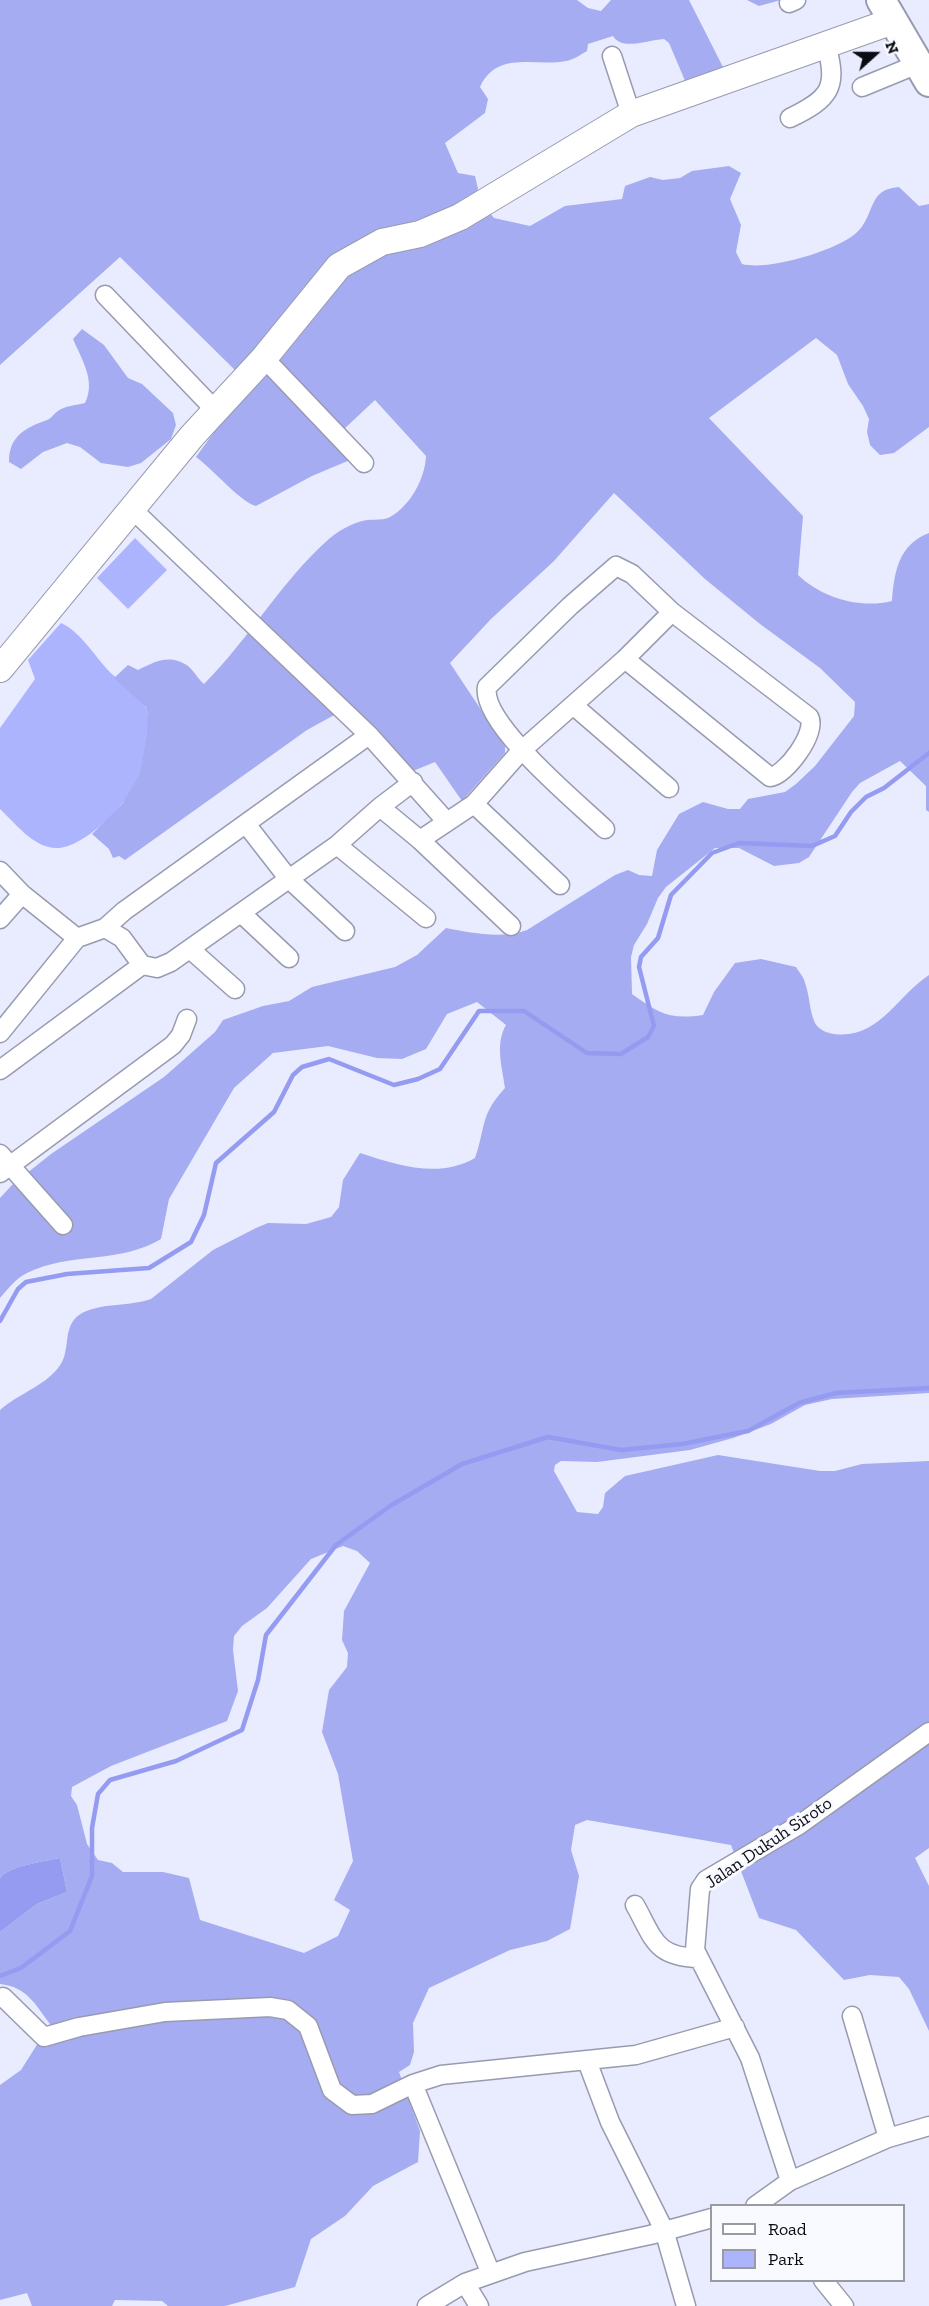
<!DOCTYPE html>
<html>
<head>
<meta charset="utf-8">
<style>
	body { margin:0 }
	#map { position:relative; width:929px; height:2306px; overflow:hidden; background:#e9ecfe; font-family:"Zilla Slab",serif }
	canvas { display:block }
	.legend { position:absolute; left:710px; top:2204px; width:195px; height:78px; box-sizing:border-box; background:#f9faff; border:2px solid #9a9ba1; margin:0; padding:8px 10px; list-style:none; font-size:18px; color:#0b0c13 }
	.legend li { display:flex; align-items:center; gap:12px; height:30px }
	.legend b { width:30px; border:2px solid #9a9ba1 }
	.north { position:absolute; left:845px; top:24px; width:60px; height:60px; -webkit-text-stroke:4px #f9faff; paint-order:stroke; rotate:69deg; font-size:16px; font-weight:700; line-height:24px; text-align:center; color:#0b0c13 }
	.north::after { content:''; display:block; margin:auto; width:21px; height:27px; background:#0b0c13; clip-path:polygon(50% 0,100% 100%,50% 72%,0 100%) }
</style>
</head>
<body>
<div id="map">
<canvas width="929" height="2306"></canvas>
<ul class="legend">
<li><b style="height:8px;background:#fff"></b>Road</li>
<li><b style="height:16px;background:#adb4fe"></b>Park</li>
</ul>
<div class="north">N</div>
</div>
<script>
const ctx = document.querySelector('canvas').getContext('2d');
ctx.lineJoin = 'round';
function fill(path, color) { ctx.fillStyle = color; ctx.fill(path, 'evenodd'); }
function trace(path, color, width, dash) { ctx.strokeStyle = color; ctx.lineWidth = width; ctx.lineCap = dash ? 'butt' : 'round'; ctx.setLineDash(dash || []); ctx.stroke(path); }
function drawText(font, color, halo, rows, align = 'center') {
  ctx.font = font + ' "Zilla Slab",serif'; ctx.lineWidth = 6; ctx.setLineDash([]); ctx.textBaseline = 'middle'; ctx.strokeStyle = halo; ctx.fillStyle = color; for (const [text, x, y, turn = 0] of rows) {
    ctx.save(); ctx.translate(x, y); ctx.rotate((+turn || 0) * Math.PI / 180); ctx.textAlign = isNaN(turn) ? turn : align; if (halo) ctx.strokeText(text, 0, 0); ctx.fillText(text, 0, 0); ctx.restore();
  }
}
const green = new Path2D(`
	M135 538 167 570 128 609 97 578Z
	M61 623C79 631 93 653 106 668 118 682 141 693 147 710 151 722 145 762 141 774 131 800 84 850 55 848 33 847 15 823 0 809V728L35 679 28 660Z`);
const forest = new Path2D(`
	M0 0H577L588 8 601 11 611 0H689L724 69 686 83 669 43 664 39C647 40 622 51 613 36L588 44 587 51C580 55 573 60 566 61 535 67 497 50 480 87L488 99 485 113 445 143 458 173 475 176 478 189 475 196 494 218 530 226 565 206 622 199 625 186 650 177 663 180 680 178 692 171 729 166 741 173 730 199 741 225 736 252 742 264C768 271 835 251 855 234 876 217 866 189 899 187L919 206 929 204V427L894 453 880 455 870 445 867 432 869 419 863 406 848 384 837 355 816 338 709 418 803 516 798 575C822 598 860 609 892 601 894 572 899 544 929 533V812L926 810V786L900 761 860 783 852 792 809 857 799 863 774 866 739 848H715L666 887 658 898 647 924 634 945 631 957 632 994C658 1013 670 1020 703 1015L714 992 735 963 761 959 796 967C799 972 804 977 805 983 810 996 809 1010 815 1023 819 1030 827 1033 834 1034 878 1040 897 996 929 975V1393L832 1399 805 1405 771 1424 733 1438 690 1450 597 1462 561 1461 555 1465 554 1471 577 1512 598 1514 603 1507 605 1493 625 1476 718 1455 820 1471H835L862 1464 929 1461V1848L915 1858 929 1886V2031L909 1989 899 1977 870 1975 844 1980 796 1930 759 1918 731 1845 587 1820 575 1825 571 1850 579 1876 570 1929 547 1941 510 1950 429 1988 413 2023 414 2052 410 2065 399 2072 420 2131 418 2162 373 2186 345 2216 311 2239 295 2287 225 2306H168L162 2301 115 2300 112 2306H32L27 2293 0 2300V2085L21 2070 50 2024C35 2004 27 1987 0 1984V1932L37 1904 67 1892 60 1858C46 1861 8 1866 0 1878V1410C19 1393 49 1385 62 1362 70 1347 63 1327 79 1315 98 1302 129 1307 151 1299L213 1250 256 1228 268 1223 306 1224 331 1217 339 1207 343 1180 360 1153C397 1165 439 1179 475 1158 486 1126 480 1115 505 1088 502 1066 495 1044 506 1025L477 1002 447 1014 426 1049 402 1059 377 1058 328 1046 273 1053 234 1088 169 1199 161 1239C120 1264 69 1252 27 1273 16 1278 8 1289 0 1298V1198L12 1185 51 1154 164 1077 215 1032 223 1020 263 1006 289 1001 312 987 395 967 417 955 446 928C471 933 502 939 527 930L615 875 628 870 639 875 652 876 657 850 679 814 703 802 728 809H740L748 799 785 792 796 784 815 766 854 716 855 702 820 668 760 624 705 579 614 493 554 561 491 619 450 663 505 746V753L462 801 435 762 413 771 347 708 307 730 125 860 119 856 113 858 109 849 92 834 122 804 140 774 147 735 148 714 146 707 114 678 128 665 138 670C157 661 169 654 188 666 194 671 198 679 204 684 250 638 281 581 330 538 340 530 354 522 367 520 375 519 383 521 390 517 410 506 425 479 426 456L375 400 343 430 350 460 312 476 256 506C240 502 213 469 196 457L245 389 236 371 120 257 0 365ZM343 1546 357 1551 370 1563 344 1611 342 1640 348 1653 347 1667 329 1690 322 1732 338 1774 353 1861 334 1900 350 1910 338 1936 304 1953 200 1920 189 1878 163 1872H123L112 1863 98 1860 87 1844 77 1805 71 1796 72 1787 111 1766 227 1721 238 1691 233 1650 234 1636 242 1626 267 1608 311 1559Z
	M747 0H781L759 6Z
	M82 329 104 345 128 378 142 384 173 413 176 425 171 439 141 463 128 467 101 463 80 447 67 443 43 452 21 469 9 462C9 436 25 428 47 420 52 418 53 414 58 411 64 406 77 405 85 403 96 381 82 360 73 339Z`);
const water = new Path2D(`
	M60 1858 67 1892 37 1904 0 1932V1878C8 1866 46 1861 60 1858Z`);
const stream = new Path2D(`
	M0 1321 18 1289 26 1282 67 1274 149 1268 191 1242 204 1215 216 1163 274 1112 293 1075 302 1067 329 1059 394 1085 418 1079 440 1069 479 1011H524L587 1053 621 1054 648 1037 654 1026 639 967 641 957 658 938 671 895 712 853 739 843 812 846 835 836 851 812 866 797 884 788 929 753
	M0 1976 21 1968 70 1931 92 1876V1828L98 1794 110 1780 176 1761 242 1730 258 1680 266 1635 336 1545 390 1506 462 1464 548 1437 621 1450 682 1444 748 1431 799 1403 836 1393 929 1388`);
const street = new Path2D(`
	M789 3 796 0
	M612 56 631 114
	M862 87 918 64
	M790 118C829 99 839 88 826 45
	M105 295 216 411
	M264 358 364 463
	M132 509 369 735 447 822
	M573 705 669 788
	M474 804 560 885
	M380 807 413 782
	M246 824 288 878 345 931
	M605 829C579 804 480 723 487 687L570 606 616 566 632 574 672 612
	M420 840 511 926
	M337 845 426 918
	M0 871 22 894 77 938 105 928 122 938 142 965 157 968 171 962 337 845 380 807 420 840 474 804 521 751 625 659 672 612 809 717C818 732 785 776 770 777L625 659
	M241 913 289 958
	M0 919 22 894
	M105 928 124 911 369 735
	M190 949 235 989
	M0 1033 77 938
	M0 1070 142 965
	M0 1154 63 1225
	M0 1173 173 1045 181 1035 187 1019
	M635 1905C654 1939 655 1957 699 1958
	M3 1997 44 2037 79 2027 165 2012 270 2007 288 2010 308 2026 332 2090 352 2105 372 2104 413 2084 441 2075 636 2055 735 2027
	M852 2016 888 2138
	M587 2061 610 2122 664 2230 686 2306
	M413 2084 491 2274
	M790 2181 888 2138 929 2126
	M755 2206 790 2181 750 2058 695 1950 700 1889 706 1880 799 1825 929 1732
	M823 2280 844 2306
	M465 2283 479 2306
	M427 2306 465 2283 525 2262 650 2235 712 2218`);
const secondary = new Path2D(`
	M0 669 192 436 264 358 339 266 382 242 420 234 460 217 631 114 893 21`);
const primary = new Path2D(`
	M881 0 929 82`);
const streetNames = [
	["Jalan Dukuh Siroto",769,1843,-34]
];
fill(green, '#adb4fe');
fill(forest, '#a5acf1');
fill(water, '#949bf1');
trace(stream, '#949bf1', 4.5);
trace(street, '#989bb0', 21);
trace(secondary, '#989bb0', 28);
trace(primary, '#989bb0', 32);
trace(street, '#fff', 18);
trace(secondary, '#fff', 26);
trace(primary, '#fff', 28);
drawText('18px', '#0b0c13', '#f9faff', streetNames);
</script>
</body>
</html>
